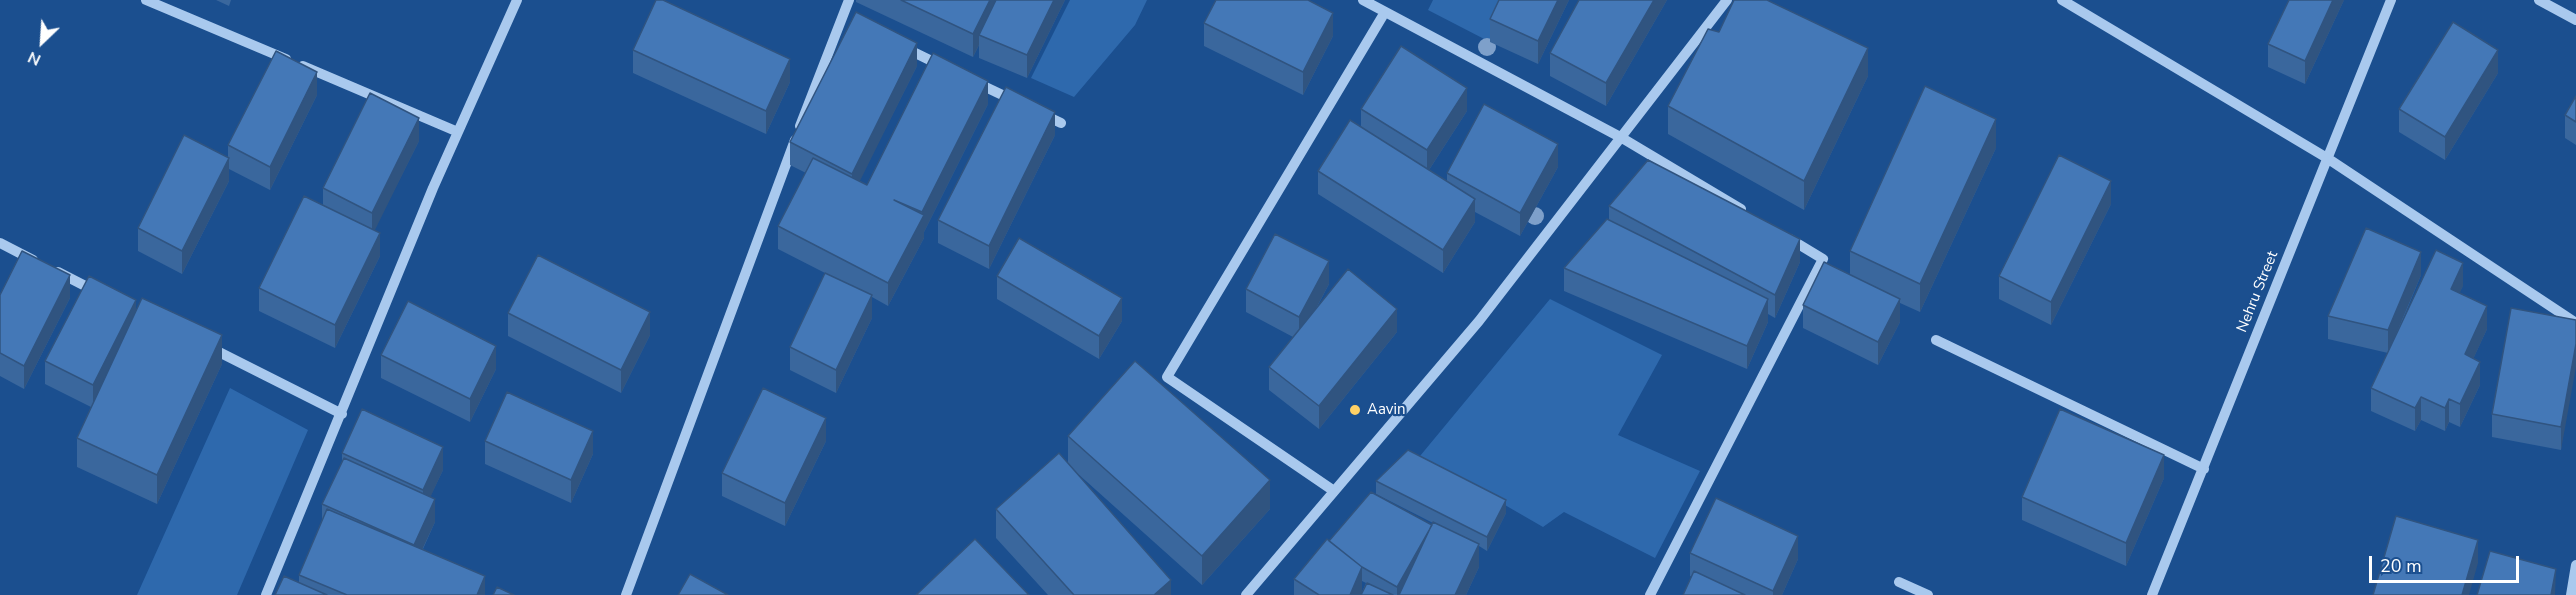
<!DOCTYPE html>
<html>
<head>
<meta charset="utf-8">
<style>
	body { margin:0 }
	#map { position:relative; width:2576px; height:595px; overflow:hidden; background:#1b4f8f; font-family:"Nunito Sans",sans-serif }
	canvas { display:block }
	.north { position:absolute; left:12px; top:12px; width:60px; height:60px; -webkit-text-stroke:4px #1b4f8f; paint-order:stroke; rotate:205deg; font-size:16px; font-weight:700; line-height:24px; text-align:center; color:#fff }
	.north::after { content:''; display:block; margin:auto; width:21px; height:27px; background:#fff; clip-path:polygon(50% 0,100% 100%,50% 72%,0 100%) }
	.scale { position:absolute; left:2369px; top:556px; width:150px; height:27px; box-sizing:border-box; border:3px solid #fff; border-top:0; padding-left:8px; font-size:18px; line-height:21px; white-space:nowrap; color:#fff; -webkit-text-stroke:4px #1b4f8f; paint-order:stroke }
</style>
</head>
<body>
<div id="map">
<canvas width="2576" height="595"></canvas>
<div class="north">N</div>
<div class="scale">20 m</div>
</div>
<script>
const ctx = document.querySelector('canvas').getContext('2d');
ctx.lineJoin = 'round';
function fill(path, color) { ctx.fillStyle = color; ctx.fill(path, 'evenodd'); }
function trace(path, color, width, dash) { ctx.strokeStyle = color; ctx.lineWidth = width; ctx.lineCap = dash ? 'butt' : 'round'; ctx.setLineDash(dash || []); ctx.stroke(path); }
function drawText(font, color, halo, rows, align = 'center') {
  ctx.font = font + ' "Nunito Sans",sans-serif'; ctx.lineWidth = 4.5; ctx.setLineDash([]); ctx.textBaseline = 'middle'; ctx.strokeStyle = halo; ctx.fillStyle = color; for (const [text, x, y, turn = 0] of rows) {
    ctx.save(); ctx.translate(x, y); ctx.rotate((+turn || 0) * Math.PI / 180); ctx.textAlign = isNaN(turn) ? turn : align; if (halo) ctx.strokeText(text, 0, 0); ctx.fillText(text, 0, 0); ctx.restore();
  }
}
const green = new Path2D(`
	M1070 0H1147L1135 25 1074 97 1031 78Z
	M1433 0H1509L1490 42 1428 10Z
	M1550 299 1662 355 1618 435 1700 471 1655 558 1564 512 1543 527 1420 456Z
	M230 388 308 430 237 595H137Z`);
const minor = new Path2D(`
	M146 0 286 59
	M1363 0 1622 138 1741 209
	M2062 0 2327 158 2576 323
	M2539 0 2576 20
	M905 48 942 66
	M303 66 458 132
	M975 82 1015 101
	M1042 114 1061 123
	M800 126 849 0
	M0 243 33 260
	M58 272 95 291
	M1936 340 2204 469
	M211 348 342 414
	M1334 491 1167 377 1385 12
	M1899 582 1928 595
	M266 595 433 188 517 0
	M626 595 795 140
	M1246 595 1479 321 1727 0
	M1650 595 1823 259 1790 239
	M2152 595 2391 0
	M2571 595 2576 565`);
const trees = [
	[1487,47],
	[1535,216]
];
const wall = new Path2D(`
	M216 0H231L229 6Z
	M856 0H1065L1027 78 979 58V45L973 57 856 2Z
	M1499 0H1569L1538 64 1490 42V19Z
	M1579 0H1667L1606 106 1550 76V53Z
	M2344 0 2305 84 2268 67V44Z
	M1204 23 1333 36 1303 95 1204 46Z
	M633 50 790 82 766 134 633 73Z
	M917 66 859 181 867 185 988 104 924 232V238L888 306 872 297V318L836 393 790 370V347L825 273 778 249V226L806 173 790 165V142Z
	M2498 73 2445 160 2399 132V109Z
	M1868 76 1804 210 1668 134V106Z
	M317 95 270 190 229 169V181L182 274 138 251V228L228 157V145Z
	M2576 96V145L2565 138V115Z
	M1361 109 1467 111 1429 170 1447 181V173L1558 167 1520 236 1475 212V222L1443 273 1318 194V171L1361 127Z
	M1055 135 989 269 938 243V220Z
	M419 141 374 230 380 256 335 348 259 311V288L323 205V188Z
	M1996 148 1920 312 1900 303V322L1878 365 1803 328V305L1850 275V251Z
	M2111 204 2051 325 1999 299V276Z
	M1609 206 1800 262 1775 318 1768 314V322L1747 369 1564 291V268L1609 220Z
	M2421 275 2397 334 2463 286 2459 293 2487 329 2473 359 2480 385 2460 427 2449 422 2445 431 2421 420 2415 431 2371 411V388L2388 353 2328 339V316Z
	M997 276 1122 321 1099 359 997 299Z
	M1329 284 1317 307 1397 332 1319 429 1269 390V367L1293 337 1246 312V289Z
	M0 295 70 298 24 389 0 376Z
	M136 309 222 364 157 504 77 467V438L91 407 45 384V361Z
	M508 313 650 335 621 393 508 336Z
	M2576 320 2561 450 2492 437V414Z
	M381 355 496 369 470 422 381 378Z
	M1068 436 1270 509 1202 585 1077 473 1171 595H1048L996 538V509L1068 463Z
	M485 441 593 454 571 503 485 464Z
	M826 441 785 526 722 496V473Z
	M342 453 443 470 430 497 435 522 423 549 485 595H275L299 583V575L322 520V504L342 462Z
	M2164 478 2126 566 2022 520V497Z
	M1376 481 1506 513 1487 551 1479 546V567L1466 595H1294V579L1329 541 1432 525 1433 523 1376 494ZM1362 581 1366 583 1362 592Z
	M1690 553 1798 559 1782 595H1683L1692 577 1690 576Z`);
const shadedWall = new Path2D(`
	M990 0H995V11L979 35V45L973 57V34Z
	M1054 0H1065L1027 78V55Z
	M1558 0H1569L1538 64V41Z
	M1654 0H1667L1606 106V83Z
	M2333 0H2344L2305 84V61Z
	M1333 13V36L1303 95V72Z
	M917 43V66L852 197V174Z
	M1868 48V76L1804 210V181Z
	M2498 50V73L2445 160V137Z
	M790 59V82L766 134V111Z
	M317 72V95L270 190V167Z
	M988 81V104L924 232V238L888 306V283L922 218V212Z
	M1467 88V111L1427 173V150Z
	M1055 112V135L989 269V246Z
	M419 118V141L372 236V213Z
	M1996 119V148L1920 312V284Z
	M1558 144V167L1520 236V213Z
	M229 158V181L182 274V251Z
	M2111 181V204L2051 325V302Z
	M1475 199V222L1443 273V250Z
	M380 233V256L335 348V325Z
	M1800 239V262L1775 318V295Z
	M2421 252V275L2388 353V330Z
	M1329 261V284L1299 340V317Z
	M2463 263V286L2451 312V289Z
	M70 275V298L24 389V366Z
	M872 295V318L836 393V370Z
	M1122 298V321L1099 359V336Z
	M1768 299V322L1747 369V346Z
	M1900 299V322L1878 365V342Z
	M136 300V323L93 408V385Z
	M2487 306V329L2465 377V354Z
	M1397 309V332L1319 429V406Z
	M650 312V335L621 393V370Z
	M222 335V364L157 504V475Z
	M2576 344V367L2561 450V427Z
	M496 346V369L470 422V399Z
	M2480 362V385L2460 427V404Z
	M2421 397V420L2415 431V408Z
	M2449 399V422L2445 431V408Z
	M826 418V441L785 526V503Z
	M593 431V454L571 503V480Z
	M443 447V470L423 513V490Z
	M2164 455V478L2126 566V543Z
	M1270 480V509L1202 585V556Z
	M435 499V522L413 569V546Z
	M1506 500V513L1487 551V537Z
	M1432 525 1400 595H1397V587Z
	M1798 536V559L1782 595H1773V591Z
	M2478 540V563L2469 595H2462Z
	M1479 544V567L1466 595H1455Z
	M1362 567V595H1350Z
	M2556 569 2555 595H2551Z
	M485 576V595H477Z
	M1171 580V595H1154Z`);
const building = new Path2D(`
	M656 0H663L790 59 766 111 633 50Z
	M901 0H990L973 34Z
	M996 0H1054L1027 55 979 35Z
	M1216 0H1308L1333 13 1303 72 1204 23Z
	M1499 0H1558L1538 41 1490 19Z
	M1579 0H1654L1606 83 1550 53Z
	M1734 0H1767L1868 48 1804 181 1668 106 1708 29 1719 32Z
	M2289 0H2333L2305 61 2268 44Z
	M856 12 917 43 852 174 790 142Z
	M2453 22 2498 50 2445 137 2399 109Z
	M1401 46 1467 88 1427 150 1361 109Z
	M276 51 317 72 270 167 228 145Z
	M933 53 988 81 922 212 894 200 924 215 888 283 778 226 813 158 867 185Z
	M1925 86 1996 119 1920 284 1850 251Z
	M1006 87 1055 112 989 246 938 220Z
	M370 93 419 118 372 213 323 188Z
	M2576 96V122L2565 115Z
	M1484 104 1558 144 1520 213 1447 173Z
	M1350 120 1475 199 1443 250 1318 171Z
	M184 135 229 158 182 251 138 228Z
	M2059 155 2111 181 2051 302 1999 276Z
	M1648 160 1800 239 1775 295 1609 206Z
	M304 196 380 233 335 325 259 288Z
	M1607 219 1768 299 1747 346 1564 268Z
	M2366 228 2421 252 2388 330 2328 316Z
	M1275 234 1329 261 1299 317 1246 289Z
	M1019 238 1122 298 1099 336 997 276Z
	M2436 250 2463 263 2451 289 2487 306 2465 354 2480 362 2460 404 2449 399 2445 408 2421 397 2415 408 2371 388Z
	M22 251 70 275 24 366 0 353V295Z
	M538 255 650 312 621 370 508 313Z
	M1824 262 1900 299 1878 342 1803 305Z
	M1348 269 1397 309 1319 406 1269 367Z
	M825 273 872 295 836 370 790 347Z
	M89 276 136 300 93 385 45 361Z
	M142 298 222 335 157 475 77 438Z
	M408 301 496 346 470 399 381 355Z
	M2511 308 2576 320V344L2561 427 2492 414Z
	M1135 361 1270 480 1202 556 1068 436Z
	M763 388 826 418 785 503 722 473Z
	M507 392 593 431 571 480 485 441Z
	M362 409 443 447 423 490 342 453Z
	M2060 409 2164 455 2126 543 2022 497Z
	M1408 450 1506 500 1487 537 1376 481Z
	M1059 453 1171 580 1154 595H1074L996 509Z
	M344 458 435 499 414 545 322 504Z
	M1371 492 1432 525 1397 587 1362 567 1329 541Z
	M1716 498 1798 536 1773 591 1690 553Z
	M327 509 485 576 477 595H347L299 575Z
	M2396 516 2478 540 2462 595H2373Z
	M1433 522 1479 544 1455 595H1399Z
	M975 539 1029 595H916Z
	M1327 539 1362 567 1350 595H1319L1294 579Z
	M2490 551 2556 569 2551 595H2477Z
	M1694 571 1745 595H1683Z
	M690 574 728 595H678Z
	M284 576 327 595H275Z
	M1367 583 1393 595H1361Z
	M497 587 514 595H493Z`);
const markers = [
	[1355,410,6,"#ffd166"]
];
const streetNames = [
	["Nehru Street",2258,292,-68]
];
const poiNames = [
	["Aavin",1367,410]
];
fill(green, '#2e69ad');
trace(minor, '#a9c9ee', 10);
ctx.fillStyle = '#7ea0ca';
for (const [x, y] of trees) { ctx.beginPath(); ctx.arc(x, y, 9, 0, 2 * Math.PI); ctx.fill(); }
fill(wall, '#3a679d');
fill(shadedWall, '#305480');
fill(building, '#4478b7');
trace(building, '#305480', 1.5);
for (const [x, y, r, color] of markers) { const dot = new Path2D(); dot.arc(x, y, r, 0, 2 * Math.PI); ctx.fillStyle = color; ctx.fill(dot); trace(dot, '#1b4f8f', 2); }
drawText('15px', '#fff', '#1b4f8f', streetNames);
drawText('15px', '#fff', '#1b4f8f', poiNames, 'left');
</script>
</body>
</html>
